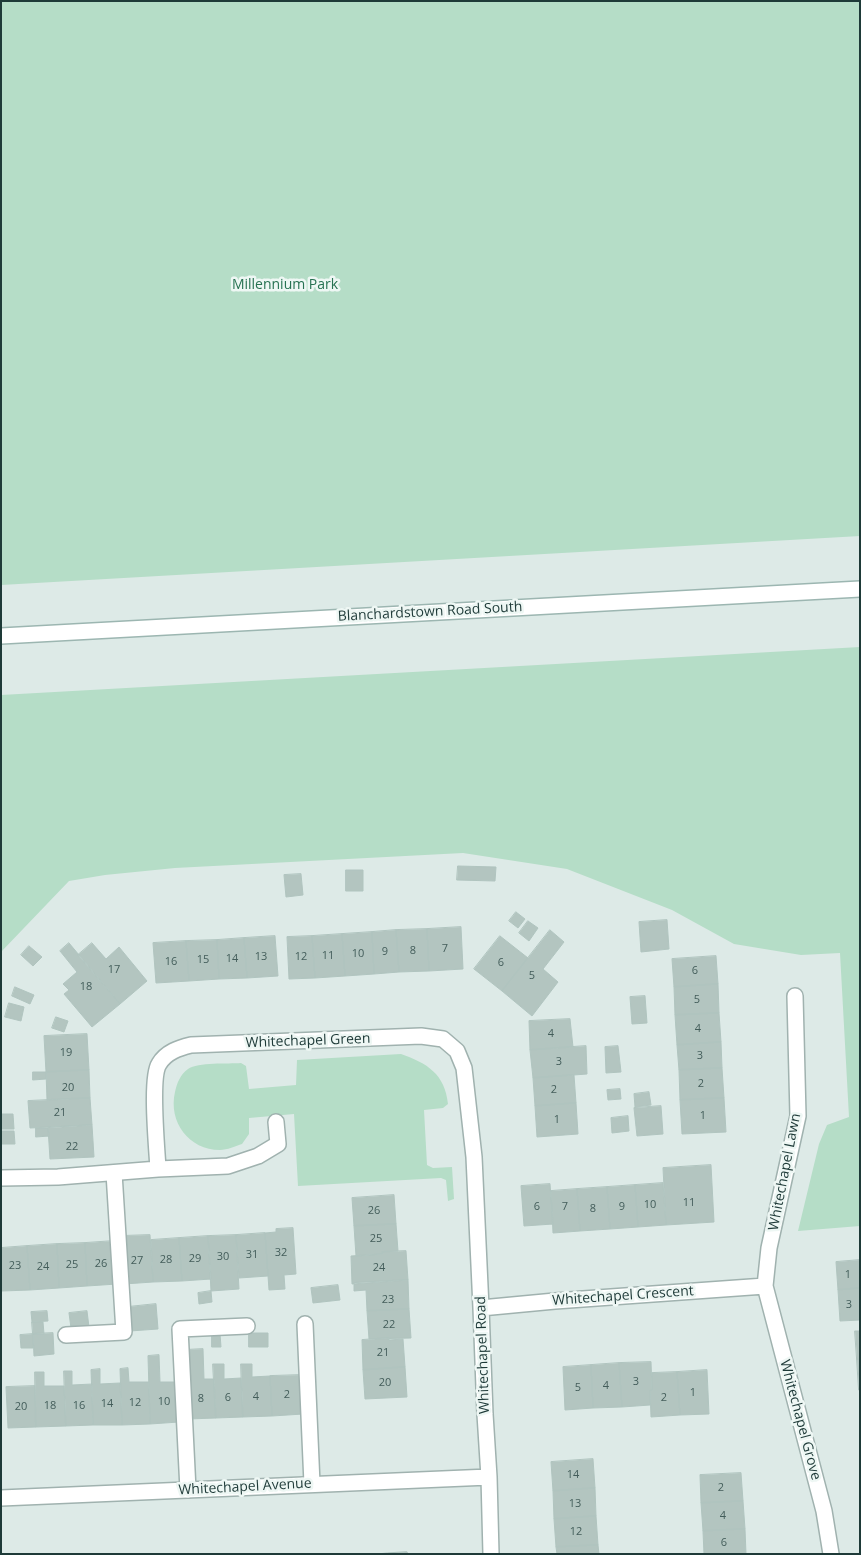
<!DOCTYPE html>
<html>
<head>
<meta charset="utf-8">
<style>
	body { margin:0 }
	#map { position:relative; width:861px; height:1555px; overflow:hidden; background:#ddeae7; font-family:"Open Sans",sans-serif }
	canvas { display:block }
	.frame { position:absolute; inset:0; border:2px solid #1e3a38; pointer-events:none }
</style>
</head>
<body>
<div id="map">
<canvas width="861" height="1555"></canvas>
<div class="frame"></div>
</div>
<script>
const ctx = document.querySelector('canvas').getContext('2d');
ctx.lineJoin = 'round';
function fill(path, color) { ctx.fillStyle = color; ctx.fill(path, 'evenodd'); }
function trace(path, color, width, dash) { ctx.strokeStyle = color; ctx.lineWidth = width; ctx.lineCap = dash ? 'butt' : 'round'; ctx.setLineDash(dash || []); ctx.stroke(path); }
function drawText(font, color, halo, rows, align = 'center') {
  ctx.font = font + ' "Open Sans",sans-serif'; ctx.lineWidth = 5; ctx.setLineDash([]); ctx.textBaseline = 'middle'; ctx.strokeStyle = halo; ctx.fillStyle = color; for (const [text, x, y, turn = 0] of rows) {
    ctx.save(); ctx.translate(x, y); ctx.rotate((+turn || 0) * Math.PI / 180); ctx.textAlign = isNaN(turn) ? turn : align; if (halo) ctx.strokeText(text, 0, 0); ctx.fillText(text, 0, 0); ctx.restore();
  }
}
const green = new Path2D(`
	M1 1H860V536L1 585Z
	M860 647V1226L798 1231 819 1144 827 1125 849 1117 840 953 801 955 734 944 672 910 567 869 463 853 175 868 105 875 69 881 1 952V695Z
	M401 1054C427 1063 445 1074 448 1104L443 1108 424 1110 427 1165 433 1168 452 1167 454 1199 448 1201 446 1180 441 1178 298 1186 294 1114 249 1118V1134L242 1144C236 1146 227 1150 220 1150 189 1150 168 1122 175 1092 177 1083 180 1075 188 1069 198 1062 228 1064 241 1063L246 1066 249 1089 296 1085 297 1060Z`);
const building = new Path2D(`
	M458 866 496 867 495 881 457 880Z
	M346 870H363V891H346Z
	M301 874 303 895 286 897 284 875Z
	M516 912 525 919 518 928 509 921Z
	M667 920 669 949 641 952 639 922Z
	M528 921 538 928 529 941 519 933Z
	M461 927 463 969 429 971 427 929Z
	M427 929 429 971 399 972 396 930Z
	M396 930 399 972 374 974 372 932Z
	M550 930 564 942 543 969 558 982 532 1016 502 991Z
	M372 932 374 974 345 976 342 934Z
	M342 934 345 976 315 978 312 936Z
	M275 936 278 976 247 978 244 938Z
	M312 936 315 978 289 979 287 937Z
	M500 936 528 958 502 991 474 969Z
	M244 938 247 978 219 979 217 940Z
	M217 940 219 979 189 981 186 941Z
	M186 941 189 981 156 983 153 943Z
	M69 943 120 1004 92 1027 64 994 69 990 63 984 77 972 60 951Z
	M92 943 106 959 119 947 147 981 120 1004 78 955Z
	M29 946 42 957 33 966 21 955Z
	M716 956 718 984 674 987 672 959Z
	M718 984 719 1013 675 1015 674 987Z
	M15 987 34 995 30 1004 12 996Z
	M645 996 647 1023 632 1024 630 997Z
	M9 1003 24 1007 21 1021 5 1017Z
	M719 1013 721 1042 677 1045 675 1015Z
	M56 1017 68 1021 64 1032 52 1028Z
	M570 1019 573 1047 530 1050 529 1021Z
	M87 1034 89 1070 46 1072 44 1036Z
	M721 1042 722 1068 679 1070 677 1045Z
	M586 1046 587 1074 533 1078 530 1050Z
	M618 1046 621 1072 606 1073 605 1047Z
	M722 1068 724 1098 680 1100 679 1070Z
	M89 1070 90 1098 47 1100 46 1072Z
	M33 1072H46V1079L33 1080Z
	M574 1075 576 1103 535 1106 533 1078Z
	M620 1089 621 1099 608 1100 607 1090Z
	M649 1092 651 1105 635 1107 634 1094Z
	M90 1098 92 1125 30 1128 28 1101Z
	M724 1098 726 1132 682 1134 680 1100Z
	M576 1103 578 1134 537 1137 535 1106Z
	M661 1106 663 1134 637 1136 634 1108Z
	M1 1114H13L14 1129H1Z
	M628 1116 629 1131 612 1133 611 1118Z
	M92 1125 94 1157 50 1159 48 1128Z
	M36 1128H48L49 1136 36 1137Z
	M1 1131H14L15 1144H1Z
	M711 1165 714 1222 666 1225 663 1168Z
	M663 1183 666 1225 638 1227 635 1185Z
	M550 1184 553 1224 524 1226 521 1186Z
	M635 1185 638 1227 610 1229 607 1187Z
	M607 1187 610 1229 580 1231 577 1189Z
	M577 1189 580 1231 553 1233 551 1191Z
	M394 1195 396 1224 354 1226 352 1198Z
	M396 1224 398 1251 382 1252V1254L356 1256 354 1226Z
	M293 1228 296 1274 284 1275 285 1289 269 1290 265 1233 276 1232V1229Z
	M265 1233 268 1276 239 1278 236 1235Z
	M150 1235 153 1282 124 1284 121 1236Z
	M236 1235 239 1289 211 1291 208 1236Z
	M208 1236 211 1279 182 1281 179 1238Z
	M179 1238 182 1281 153 1282 151 1240Z
	M114 1241 117 1284 87 1286 85 1243Z
	M85 1243 87 1286 59 1288 57 1244Z
	M57 1244 59 1288 30 1290 27 1246Z
	M27 1246 30 1290 2 1291 1 1248Z
	M406 1251 408 1280 352 1284 351 1256 382 1254V1252Z
	M860 1260V1288L838 1290 836 1262Z
	M408 1280 409 1309 367 1311 366 1290 354 1291V1283Z
	M338 1285 340 1300 313 1303 311 1288Z
	M860 1288V1320L840 1321 838 1290Z
	M211 1291 212 1302 199 1304 198 1293Z
	M156 1304 158 1329 130 1331 128 1307Z
	M409 1309 411 1338 369 1339 367 1311Z
	M47 1311 48 1321 32 1322 31 1312Z
	M87 1311 89 1327 71 1328 69 1313Z
	M32 1322H43L44 1334H33Z
	M855 1331H860V1359H857Z
	M53 1333 54 1354 34 1356 33 1334Z
	M249 1333H268V1347H249Z
	M33 1334V1348H21L20 1335Z
	M212 1334H220L221 1347H212Z
	M389 1338V1340L403 1339 405 1367 363 1370 362 1340Z
	M203 1349 204 1379H214L216 1418 188 1419 185 1350Z
	M159 1355 160 1382H177L179 1422 150 1424 148 1356Z
	M857 1359H860V1390H859Z
	M651 1362 652 1390H650V1405L622 1407 619 1363Z
	M619 1363 622 1407 593 1408 591 1365Z
	M213 1364H224V1379L241 1378 243 1417 216 1418Z
	M241 1364H252V1377L270 1376 272 1416 243 1417Z
	M591 1365 593 1408 565 1410 563 1367Z
	M405 1367 407 1397 365 1399 363 1370Z
	M128 1368 129 1382H149L150 1424 122 1425 120 1369Z
	M100 1369V1384L120 1383 122 1425H93L91 1370Z
	M707 1370 709 1414 680 1415 677 1372Z
	M64 1371H72V1385L92 1384 93 1425 66 1426Z
	M35 1372H44V1386H64L66 1426 36 1427Z
	M677 1372 680 1415 651 1417 650 1390H652V1373Z
	M301 1375 303 1414 272 1416 270 1376Z
	M35 1386 36 1427 8 1428 6 1387Z
	M593 1459 595 1488 553 1491 551 1462Z
	M741 1473 743 1501 701 1503 700 1475Z
	M595 1488 596 1516 554 1519 553 1491Z
	M743 1501 745 1529 703 1531 701 1503Z
	M596 1516 598 1545 556 1547 554 1519Z
	M745 1529 746 1554H704L703 1531Z
	M598 1545 599 1554H557L556 1547Z
	M407 1552 408 1554H377L387 1553Z`);
const service = new Path2D(`
	M305 1324 312 1484
	M66 1335 124 1332 114 1173
	M188 1490 180 1329 247 1326`);
const minor = new Path2D(`
	M795 996 798 1116 769 1248 765 1286 824 1511 831 1554
	M158 1169C157 1149 150 1078 159 1064 166 1052 179 1048 191 1045L421 1036 443 1039 457 1051 464 1068 474 1157 481 1308 485 1414 489 1477 491 1554
	M1 1178 58 1177 158 1169 228 1166 258 1156 278 1144 276 1122
	M481 1308 555 1301 765 1286
	M1 1498 489 1477`);
const secondary = new Path2D(`
	M1 636 860 589`);
const numberNames = [
	["7",445,949],
	["8",413,951],
	["9",385,952],
	["10",358,954],
	["11",328,956],
	["13",261,957],
	["12",301,957],
	["14",232,959],
	["15",203,960],
	["16",171,962],
	["6",501,963],
	["17",114,970],
	["6",695,971],
	["5",532,976],
	["18",86,987],
	["5",697,1000],
	["4",698,1029],
	["4",551,1034],
	["19",66,1053],
	["3",700,1056],
	["3",559,1062],
	["2",701,1084],
	["20",68,1088],
	["2",554,1090],
	["21",60,1113],
	["1",703,1116],
	["1",557,1120],
	["22",72,1147],
	["11",689,1203],
	["10",650,1205],
	["6",537,1207],
	["7",565,1207],
	["9",622,1207],
	["8",593,1209],
	["26",374,1211],
	["25",376,1239],
	["32",281,1253],
	["31",252,1255],
	["30",223,1257],
	["29",195,1259],
	["28",166,1260],
	["27",137,1261],
	["26",101,1264],
	["25",72,1265],
	["23",15,1266],
	["24",43,1267],
	["24",379,1268],
	["1",848,1275],
	["23",388,1300],
	["3",849,1305],
	["22",389,1325],
	["21",383,1353],
	["3",636,1382],
	["20",385,1383],
	["4",606,1386],
	["5",578,1388],
	["1",693,1393],
	["2",287,1395],
	["4",256,1397],
	["6",228,1398],
	["2",664,1398],
	["8",201,1399],
	["10",164,1402],
	["12",135,1403],
	["14",107,1404],
	["18",50,1406],
	["16",79,1406],
	["20",21,1407],
	["14",573,1475],
	["2",721,1488],
	["13",575,1504],
	["4",723,1516],
	["12",576,1532],
	["6",724,1543]
];
const parkNames = [
	["Millennium Park",285,285]
];
const streetNames = [
	["Blanchardstown Road South",430,612,-3],
	["Whitechapel Green",308,1041,-2],
	["Whitechapel Lawn",785,1172,-79],
	["Whitechapel Crescent",623,1296,-4],
	["Whitechapel Road",483,1355,-92],
	["Whitechapel Grove",800,1420,75],
	["Whitechapel Avenue",245,1487,-3]
];
fill(green, '#b5ddc7');
fill(building, '#b3c5c0');
trace(building, '#b0c4bf', 1);
trace(service, '#a0b2af', 18);
trace(minor, '#a0b2af', 18);
trace(secondary, '#9cb6b1', 18);
trace(service, '#fff', 15);
trace(minor, '#fff', 15);
trace(secondary, '#fff', 15);
drawText('11px', '#435d5a', null, numberNames);
drawText('14px', '#277252', '#eef7f4', parkNames);
drawText('14px', '#1e3a38', '#eef7f4', streetNames);
</script>
</body>
</html>
